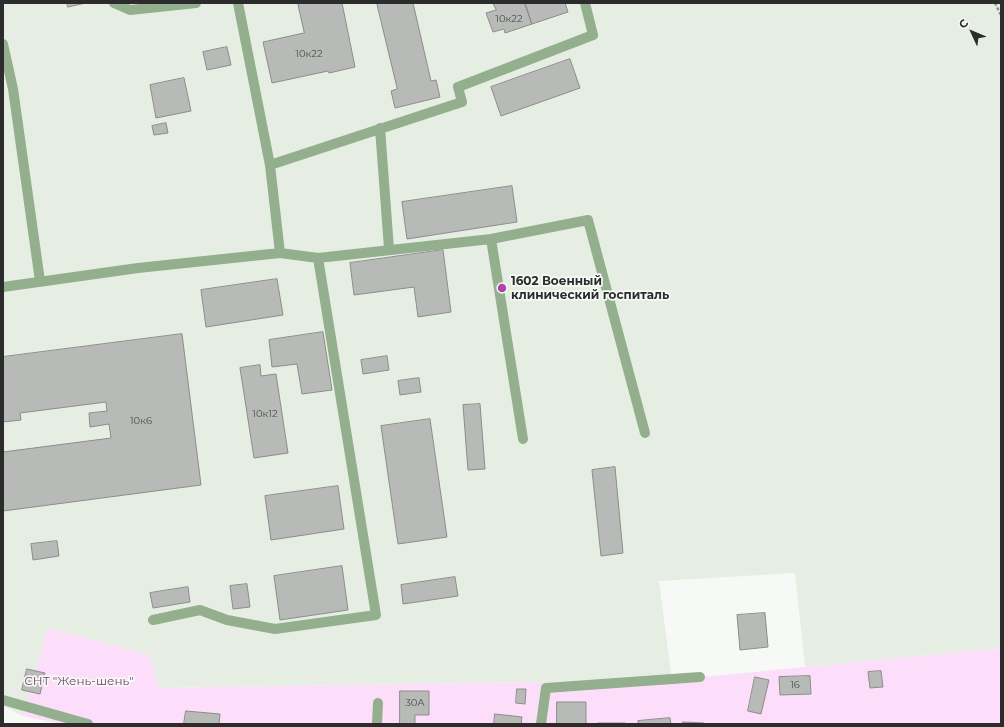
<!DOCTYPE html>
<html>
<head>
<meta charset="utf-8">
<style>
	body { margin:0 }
	#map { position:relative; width:1004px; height:727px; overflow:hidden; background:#f6f9f5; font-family:Montserrat,sans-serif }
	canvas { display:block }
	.frame { position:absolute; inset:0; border:4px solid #2b2c2b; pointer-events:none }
	.north { position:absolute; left:952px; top:12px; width:40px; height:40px; -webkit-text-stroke:3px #f6f9f5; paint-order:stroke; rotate:314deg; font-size:11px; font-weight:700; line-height:16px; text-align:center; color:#2b2c2b }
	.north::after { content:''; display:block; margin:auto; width:14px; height:18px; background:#2b2c2b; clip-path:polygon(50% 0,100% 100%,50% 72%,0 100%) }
</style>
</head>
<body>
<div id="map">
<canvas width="1004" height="727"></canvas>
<div class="frame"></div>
<div class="north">С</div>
</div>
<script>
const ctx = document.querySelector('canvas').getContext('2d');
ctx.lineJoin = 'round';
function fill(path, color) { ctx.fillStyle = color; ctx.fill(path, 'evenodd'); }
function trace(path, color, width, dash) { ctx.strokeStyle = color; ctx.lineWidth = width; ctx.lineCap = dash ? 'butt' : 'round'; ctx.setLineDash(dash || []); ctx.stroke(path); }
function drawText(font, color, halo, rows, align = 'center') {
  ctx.font = font + ' Montserrat,sans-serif'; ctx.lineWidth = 3.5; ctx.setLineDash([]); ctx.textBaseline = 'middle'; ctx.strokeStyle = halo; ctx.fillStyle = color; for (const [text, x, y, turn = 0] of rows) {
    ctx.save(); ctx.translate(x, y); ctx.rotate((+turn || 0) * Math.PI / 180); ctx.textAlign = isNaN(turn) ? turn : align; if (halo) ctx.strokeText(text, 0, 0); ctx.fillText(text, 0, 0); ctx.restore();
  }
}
const built = new Path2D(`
	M3 3H1001V648L805 667 795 573 659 581 672 680 158 688 49 628 23 716 3 706Z`);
const green = new Path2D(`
	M48 628 150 655 158 688 672 680 1001 648V724H62L23 716Z`);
const building = new Path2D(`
	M67 3H86L68 7Z
	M298 3H342L355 67 329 73 328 71 272 83 263 42 304 33Z
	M377 3H413L431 81 436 80 440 97 395 108 391 91 397 89Z
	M493 3H525L532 24 505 33 504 29 493 32 486 13 496 10Z
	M525 3H565L568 12 532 24Z
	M227 47 231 65 207 70 203 52Z
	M570 59 580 88 501 116 491 87Z
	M184 78 191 111 156 118 150 85Z
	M166 123 168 133 154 135 152 126Z
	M512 186 517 222 407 239 402 202Z
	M443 250 451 312 418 317 414 287 354 295 350 263Z
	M277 279 283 315 206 327 201 290Z
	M323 332 332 390 302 394 297 364 272 367 269 340Z
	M182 334 201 485 3 511V452L111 438 109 424 90 427 89 413 107 411 106 402 20 413 21 420 3 422V357Z
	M387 356 389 370 363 374 361 360Z
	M260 365 261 376 276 374 288 453 254 458 240 368Z
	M419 378 421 392 400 395 398 381Z
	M480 404 485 469 468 470 463 405Z
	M430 419 447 537 398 544 381 426Z
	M615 467 623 553 601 556 592 470Z
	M338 486 344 529 271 540 265 496Z
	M57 541 59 556 33 560 31 544Z
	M342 566 348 610 280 620 274 576Z
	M455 577 458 596 403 604 401 585Z
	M247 584 250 607 233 609 230 586Z
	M188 587 190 602 153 608 150 593Z
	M765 613 768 647 740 650 737 615Z
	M27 669 45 673 40 694 22 690Z
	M881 671 883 687 870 688 868 672Z
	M810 676 811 694 780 695 779 677Z
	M755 677 769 680 761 714 748 711Z
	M517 689H526L525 704 516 703Z
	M400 691H429V715H415V724H400Z
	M557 702H586V724H557Z
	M186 711 220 714 219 724H184Z
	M495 714 522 717 521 724H494Z
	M670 718 671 724H638V721Z
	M683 722 704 723V724H683Z
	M598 723H625V724H598Z`);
const path = new Path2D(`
	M995 3 1001 15`);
const service = new Path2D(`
	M114 3 130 10 196 3
	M238 3 270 165 280 253
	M3 44 13 89 40 281
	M380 128 389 249
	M270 165 462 102 458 87 593 35 585 3
	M3 287 138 268 280 253 318 258 491 239
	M523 439 491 239 588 220 645 433
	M153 620 200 610 227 620 275 629 376 615 318 258
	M3 700 88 724
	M377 724 378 703
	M541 724 546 688 700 677`);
const markers = [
	[502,288,5,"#af47aa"]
];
const numberNames = [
	["10к22",509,19],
	["10к22",309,54],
	["10к12",265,414],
	["10к6",141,421],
	["16",795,685],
	["30А",415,703]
];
const poiNames = [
	["1602 Военный",511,281],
	["клинический госпиталь",511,295]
];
const parkNames = [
	["СНТ \"Жень-шень\"",79,681]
];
fill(built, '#e6eee4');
fill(green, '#fddefa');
fill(building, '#b7bab6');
trace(building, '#8b8e8a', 1);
trace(path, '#919391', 2.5, [3, 2]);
trace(service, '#94af8d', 10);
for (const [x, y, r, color] of markers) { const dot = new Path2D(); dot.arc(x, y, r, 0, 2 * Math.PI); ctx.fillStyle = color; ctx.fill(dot); trace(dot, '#f6f9f5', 1.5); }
drawText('10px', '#4e504e', null, numberNames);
drawText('bold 12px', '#2b2c2b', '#f6f9f5', poiNames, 'left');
drawText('12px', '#744270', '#f6f9f5', parkNames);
</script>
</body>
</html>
